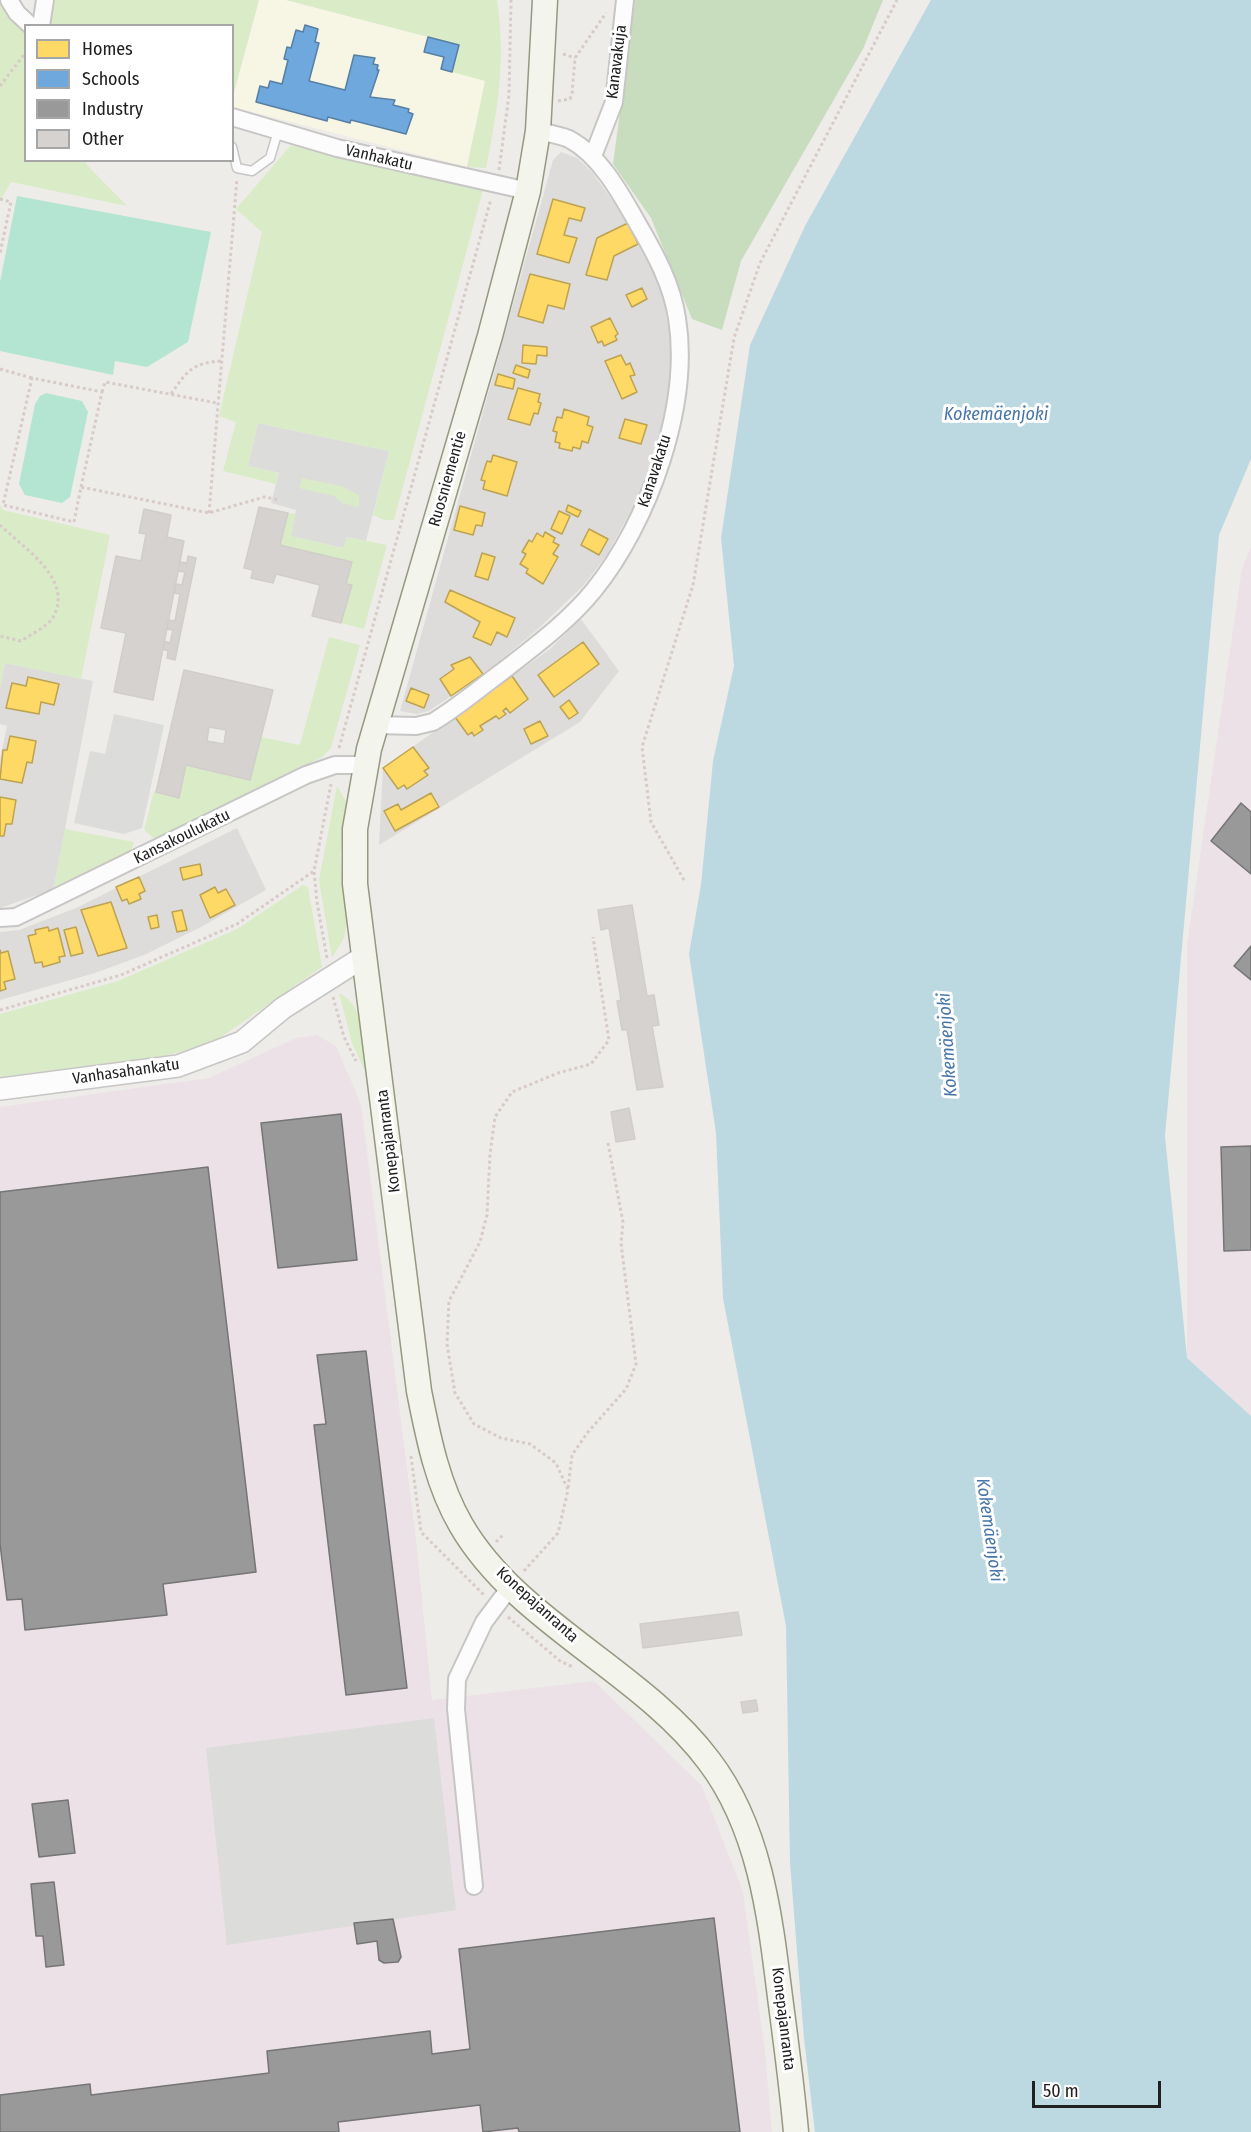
<!DOCTYPE html>
<html>
<head>
<meta charset="utf-8">
<style>
	body { margin:0 }
	#map { position:relative; width:1251px; height:2132px; overflow:hidden; background:#eeece9; font-family:"Fira Sans Condensed",sans-serif }
	canvas { display:block }
	.legend { position:absolute; left:24px; top:24px; width:210px; height:138px; box-sizing:border-box; background:#fff; border:2px solid #a6a6a6; margin:0; padding:8px 10px; list-style:none; font-size:18px; color:#202020 }
	.legend li { display:flex; align-items:center; gap:12px; height:30px }
	.legend b { width:30px; border:2px solid #a6a6a6 }
	.scale { position:absolute; left:1032px; top:2081px; width:129px; height:27px; box-sizing:border-box; border:3px solid #202020; border-top:0; padding-left:8px; font-size:18px; line-height:21px; white-space:nowrap; color:#202020; -webkit-text-stroke:4px #fff; paint-order:stroke }
</style>
</head>
<body>
<div id="map">
<canvas width="1251" height="2132"></canvas>
<ul class="legend">
<li><b style="height:16px;background:#ffd966"></b>Homes</li>
<li><b style="height:16px;background:#6fa8dc"></b>Schools</li>
<li><b style="height:16px;background:#999"></b>Industry</li>
<li><b style="height:16px;background:#d5d2d0"></b>Other</li>
</ul>
<div class="scale">50 m</div>
</div>
<script>
const ctx = document.querySelector('canvas').getContext('2d');
ctx.lineJoin = 'round';
function fill(path, color) { ctx.fillStyle = color; ctx.fill(path, 'evenodd'); }
function trace(path, color, width, dash) { ctx.strokeStyle = color; ctx.lineWidth = width; ctx.lineCap = dash ? 'butt' : 'round'; ctx.setLineDash(dash || []); ctx.stroke(path); }
function drawText(font, color, halo, rows, align = 'center') {
  ctx.font = font + ' "Fira Sans Condensed",sans-serif'; ctx.lineWidth = 6; ctx.setLineDash([]); ctx.textBaseline = 'middle'; ctx.strokeStyle = halo; ctx.fillStyle = color; for (const [text, x, y, turn = 0] of rows) {
    ctx.save(); ctx.translate(x, y); ctx.rotate((+turn || 0) * Math.PI / 180); ctx.textAlign = isNaN(turn) ? turn : align; if (halo) ctx.strokeText(text, 0, 0); ctx.fillText(text, 0, 0); ctx.restore();
  }
}
const residential = new Path2D(`
	M561 152 577 158 592 172 625 218 661 288 671 340V383L663 421 639 496 607 555 583 586 538 629 486 672 429 711 416 714 400 711 553 160Z
	M581 619 619 671 580 722 379 845 383 768 550 649Z
	M5 663 93 681 54 887 49 891 0 908V759L7 726 0 724V688Z
	M237 828 266 890 201 927 144 955 95 973 0 1000V932L19 930 76 908Z`);
const industrial = new Path2D(`
	M1251 547V1416L1187 1358V945L1242 568Z
	M317 1035 336 1046 361 1104 416 1540 432 1700 594 1681 702 1786 743 1892 765 2052 772 2132H0V1107L209 1078 296 1038Z`);
const education = new Path2D(`
	M259 0H286L459 45 485 81 467 167 233 107V96Z`);
const religious = new Path2D(`
	M258 423 389 451 366 541 347 537 344 548 290 536 296 510 271 503 279 473 248 466Z
	M114 714 164 725 142 828 124 834 74 823 90 751 105 754Z
	M434 1718 456 1910 227 1945 206 1748Z`);
const grass = new Path2D(`
	M52 0H259L233 96 232 26H47Z
	M286 0H497C506 59 498 110 486 168L467 167 485 81 452 72 459 45Z
	M0 2 17 27 25 32 26 160 86 161V164L127 206 11 182 0 201Z
	M291 145 483 190 394 520H384L373 515 389 451 258 423 248 466 279 473 276 484 223 471 236 422 219 416 262 232 236 209Z
	M302 478 341 486 359 495V507L342 503 334 496 299 488Z
	M0 505 3 510 110 535 81 679 5 663 0 688Z
	M288 513 296 514 291 536 343 548 347 537 387 545 364 629 341 623 352 586 346 584 351 562 280 545Z
	M329 637 360 645 331 748 322 757 157 841 144 830 154 791 179 798 186 765 261 737 300 745Z
	M337 786 346 802 340 857 347 923 344 938 332 958 319 880Z
	M65 829 134 842 131 852 54 887Z
	M303 885 308 887 322 967 214 1042 165 1056 0 1077V1014L118 981 237 929Z
	M339 993C367 1005 364 1051 368 1078L352 1043Z`);
const forest = new Path2D(`
	M635 0H883L863 49 741 261 722 330 692 319 651 218 613 164Z`);
const pitch = new Path2D(`
	M17 196 211 232 188 342 147 367 115 361 113 375 0 351V282Z
	M46 393 82 401 88 412 70 497 62 503 25 495 19 484 35 404 40 396Z`);
const water = new Path2D(`
	M931 0H1251V459L1219 535 1165 1136 1187 1358 1251 1416V2132H815L804 2039 790 1863 786 1626 723 1298 716 1133 689 954 701 885 713 761 734 666 721 538 750 345 805 226Z`);
const homes = new Path2D(`
	M553 199 585 208 581 221 569 218 564 235 577 238 569 263 537 254Z
	M628 223 638 244 614 256 607 280 586 275 597 238Z
	M530 274 570 284 564 309 548 305 543 323 518 316Z
	M642 288 647 299 632 307 626 295Z
	M610 318 618 334 615 336 617 340 604 346 602 341 598 343 591 327Z
	M523 345 547 347V356L537 355 536 364 522 363Z
	M621 355 626 365 630 363 635 375 630 376 637 392 622 399 605 361Z
	M516 365 530 370 528 378 513 373Z
	M498 374 515 379 513 389 495 385Z
	M518 388 540 394 538 402 541 403 538 414 534 413 530 425 508 419Z
	M564 409 589 417 587 425 593 427 588 443 582 441 580 449 573 447 572 451 559 448 560 443 555 442 557 432 553 431 557 417 562 418Z
	M625 419 647 425 641 444 619 438Z
	M493 455 517 462 507 496 483 489 485 481 481 480 487 461 491 462Z
	M568 505 581 511 578 517 566 511Z
	M460 506 485 513 482 526 476 525 473 535 454 530Z
	M559 511 570 516 562 534 551 529Z
	M589 529 608 539 599 555 581 545Z
	M545 532 555 538 553 542 559 545 553 554 558 557 543 584 526 573 528 569 520 564 526 554 522 552 529 540 532 542 537 533 543 537Z
	M482 553 495 557 488 580 475 576Z
	M450 590 515 618 507 637 497 632 491 645 473 637 480 622 445 602Z
	M583 642 599 664 554 697 538 675Z
	M470 657 483 674 451 696 440 679 454 669 451 665Z
	M512 676 528 699 510 713 506 708 503 711 506 714 499 719 496 716 480 726 483 730 474 736 472 732 468 735 455 717Z
	M28 677 59 684 54 705 41 702 39 714 6 708 12 683 26 686Z
	M411 688 429 695 424 708 406 701Z
	M569 700 578 713 569 719 560 707Z
	M540 721 548 736 531 744 524 729Z
	M10 736 36 741 32 763 27 762 22 783 0 779 3 750H7Z
	M413 747 429 768 424 771 428 775 407 789 404 785 398 789 383 768Z
	M431 793 439 807 395 831 384 811 398 804 401 810Z
	M0 797 16 800 12 824H6L4 836H0Z
	M200 864 202 875 183 880 180 868Z
	M139 877 145 891 139 894 141 899 129 904 127 899 122 901 116 887Z
	M215 887 218 893 226 889 235 905 210 918 200 895Z
	M111 902 127 948 98 956 81 910Z
	M182 910 187 930 177 932 172 912Z
	M157 915 159 927 151 929 148 917Z
	M48 927 49 931 58 928 65 956 59 957 60 962 43 967 42 962 35 963 28 936 36 934 35 930Z
	M76 927 83 953 71 956 64 930Z
	M0 950 1 953 8 951 15 979 4 982 6 989 0 991Z`);
const schools = new Path2D(`
	M305 25 318 29 315 42 319 43 309 81 345 90 354 55 375 58 373 64 378 65 377 70H379L370 97 395 100 393 105 409 109 408 112 413 114 406 134 351 120 350 123 328 117 327 121 256 102 260 86 268 88 270 81 282 84 288 60 284 59 287 47 291 48 296 30 303 32Z
	M428 37 459 45 452 72 441 69 444 57 424 52Z`);
const industry = new Path2D(`
	M1241 803 1251 812V874L1211 841Z
	M1251 946V980L1234 966Z
	M341 1114 357 1260 278 1268 261 1123Z
	M1251 1146V1250L1224 1251 1221 1147Z
	M208 1167 256 1572 163 1584 167 1615 25 1630 22 1599 7 1600 0 1544V1192Z
	M366 1351 407 1688 346 1695 314 1425 326 1424 317 1355Z
	M68 1800 75 1853 39 1857 32 1804Z
	M54 1882 64 1965 46 1967 43 1936H36L31 1884Z
	M714 1918 740 2132H519L518 2128 483 2132 480 2105 338 2122 339 2132H0V2095L90 2084 91 2095 269 2073 267 2051 430 2031 432 2054 470 2049 459 1949Z
	M393 1919 401 1957 398 1962 384 1963 379 1960 377 1941 357 1944 354 1923Z`);
const building = new Path2D(`
	M259 507 288 513 280 545 352 562 346 584 352 585 341 623 312 616 320 585 276 574 273 583 251 578 253 570 244 568Z
	M144 509 171 515 167 537 184 541 153 700 114 692 126 633 101 628 116 556 141 561 146 534 139 533Z
	M188 556 196 558 175 660 167 658 168 651 163 649 164 641 170 643 173 630 167 629 168 620 175 621 180 594 174 593 176 584 182 585 185 572 178 571 180 562 187 563Z
	M184 670 273 690 250 780 186 765 179 798 156 792ZM209 727 226 730 224 744 207 741Z
	M632 905 647 996 654 995 659 1025 652 1026 663 1087 637 1090 627 1030H622L617 1001 621 1000 609 928 601 930 598 910Z
	M629 1108 635 1139 616 1142 611 1112Z
	M738 1612 742 1635 643 1648 640 1624Z
	M756 1700 758 1711 743 1713 741 1702Z`);
const path = new Path2D(`
	M563 54 575 58
	M0 86 26 52
	M558 101 570 99 572 94 575 58 606 13
	M499 170 509 95 511 0
	M0 199 11 202 0 253
	M0 369 32 378
	M102 392 105 382 217 403
	M171 394C187 371 192 363 221 361
	M81 487 102 392 32 378 3 505 74 522 81 487 209 513 264 497 280 500
	M209 513 237 179
	M0 525C24 548 76 581 52 619 46 627 30 635 21 641L0 636
	M339 748 491 199
	M684 880 651 822 642 747 693 585 734 338 760 263 897 0
	M327 958 317 902 314 871 331 784
	M333 997 344 1037 356 1061
	M0 1010 121 975 237 924 314 871
	M411 1456 421 1532 485 1596
	M568 1488 572 1455 588 1432 626 1389 636 1364 621 1243 623 1222 608 1143
	M496 1542 504 1534
	M524 1571 558 1533 568 1490 556 1463 530 1444 501 1438 474 1424 455 1393 447 1344 449 1301 480 1242 487 1215 490 1154 495 1117 512 1092 558 1073 591 1064 609 1040 593 937
	M508 1617 560 1661 573 1667`);
const service = new Path2D(`
	M232 147 237 168 252 171 270 158 278 131`);
const minor = new Path2D(`
	M9 0 17 13 31 26
	M41 26 45 0
	M232 117 337 148 528 191
	M593 156 614 102 625 0
	M376 725 416 726 433 722C458 707 480 688 503 671 535 646 569 621 594 590 649 522 691 405 677 318 672 285 656 255 639 226 622 196 601 156 569 139 560 135 548 133 538 131
	M0 918 16 917 306 775 335 765H365
	M474 1886 456 1709 457 1679 484 1622 511 1586`);
const tertiary = new Path2D(`
	M0 1089 178 1066 242 1042 283 1008 365 956`);
const secondary = new Path2D(`
	M545 0 538 131 528 191 490 336 369 749 355 829V884L419 1391C428 1436 437 1484 461 1525 517 1622 642 1671 709 1761 760 1828 770 1916 780 1997 786 2042 792 2087 796 2132`);
const streetNames = [
	["Kanavakuja",617,62,-83],
	["Vanhakatu",379,158,13],
	["Kanavakatu",655,471,-72],
	["Ruosniementie",448,479,-74],
	["Kansakoulukatu",182,837,-26],
	["Vanhasahankatu",126,1072,-8],
	["Konepajanranta",389,1141,-97],
	["Konepajanranta",537,1605,42],
	["Konepajanranta",783,2019,83]
];
const waterNames = [
	["Kokemäenjoki",996,415],
	["Kokemäenjoki",948,1045,-94],
	["Kokemäenjoki",989,1530,82]
];
fill(residential, '#dddcda');
fill(industrial, '#ece1e7');
fill(education, '#f7f6e5');
fill(religious, '#dcdcda');
fill(grass, '#daebc7');
fill(forest, '#c8ddbe');
fill(pitch, '#b4e5d2');
fill(water, '#bcd8e1');
fill(homes, '#ffd966');
trace(homes, '#bca251', 1.5);
fill(schools, '#6fa8dc');
trace(schools, '#577fa4', 1.5);
fill(industry, '#999');
trace(industry, '#757575', 1.5);
fill(building, '#d5d2d0');
trace(building, '#d1ceca', 1.5);
trace(service, '#c7c6c5', 11);
trace(minor, '#c7c6c5', 20);
trace(tertiary, '#c7c6c5', 24);
trace(secondary, '#969880', 27);
trace(path, '#d7cac7', 3, [3, 3]);
trace(service, '#fcfcfc', 8);
trace(minor, '#fcfcfc', 16);
trace(tertiary, '#fcfcfc', 21);
trace(secondary, '#f3f4ec', 24);
drawText('16px', '#202020', '#fff', streetNames);
drawText('italic 18px', '#4876a9', '#fff', waterNames);
</script>
</body>
</html>
